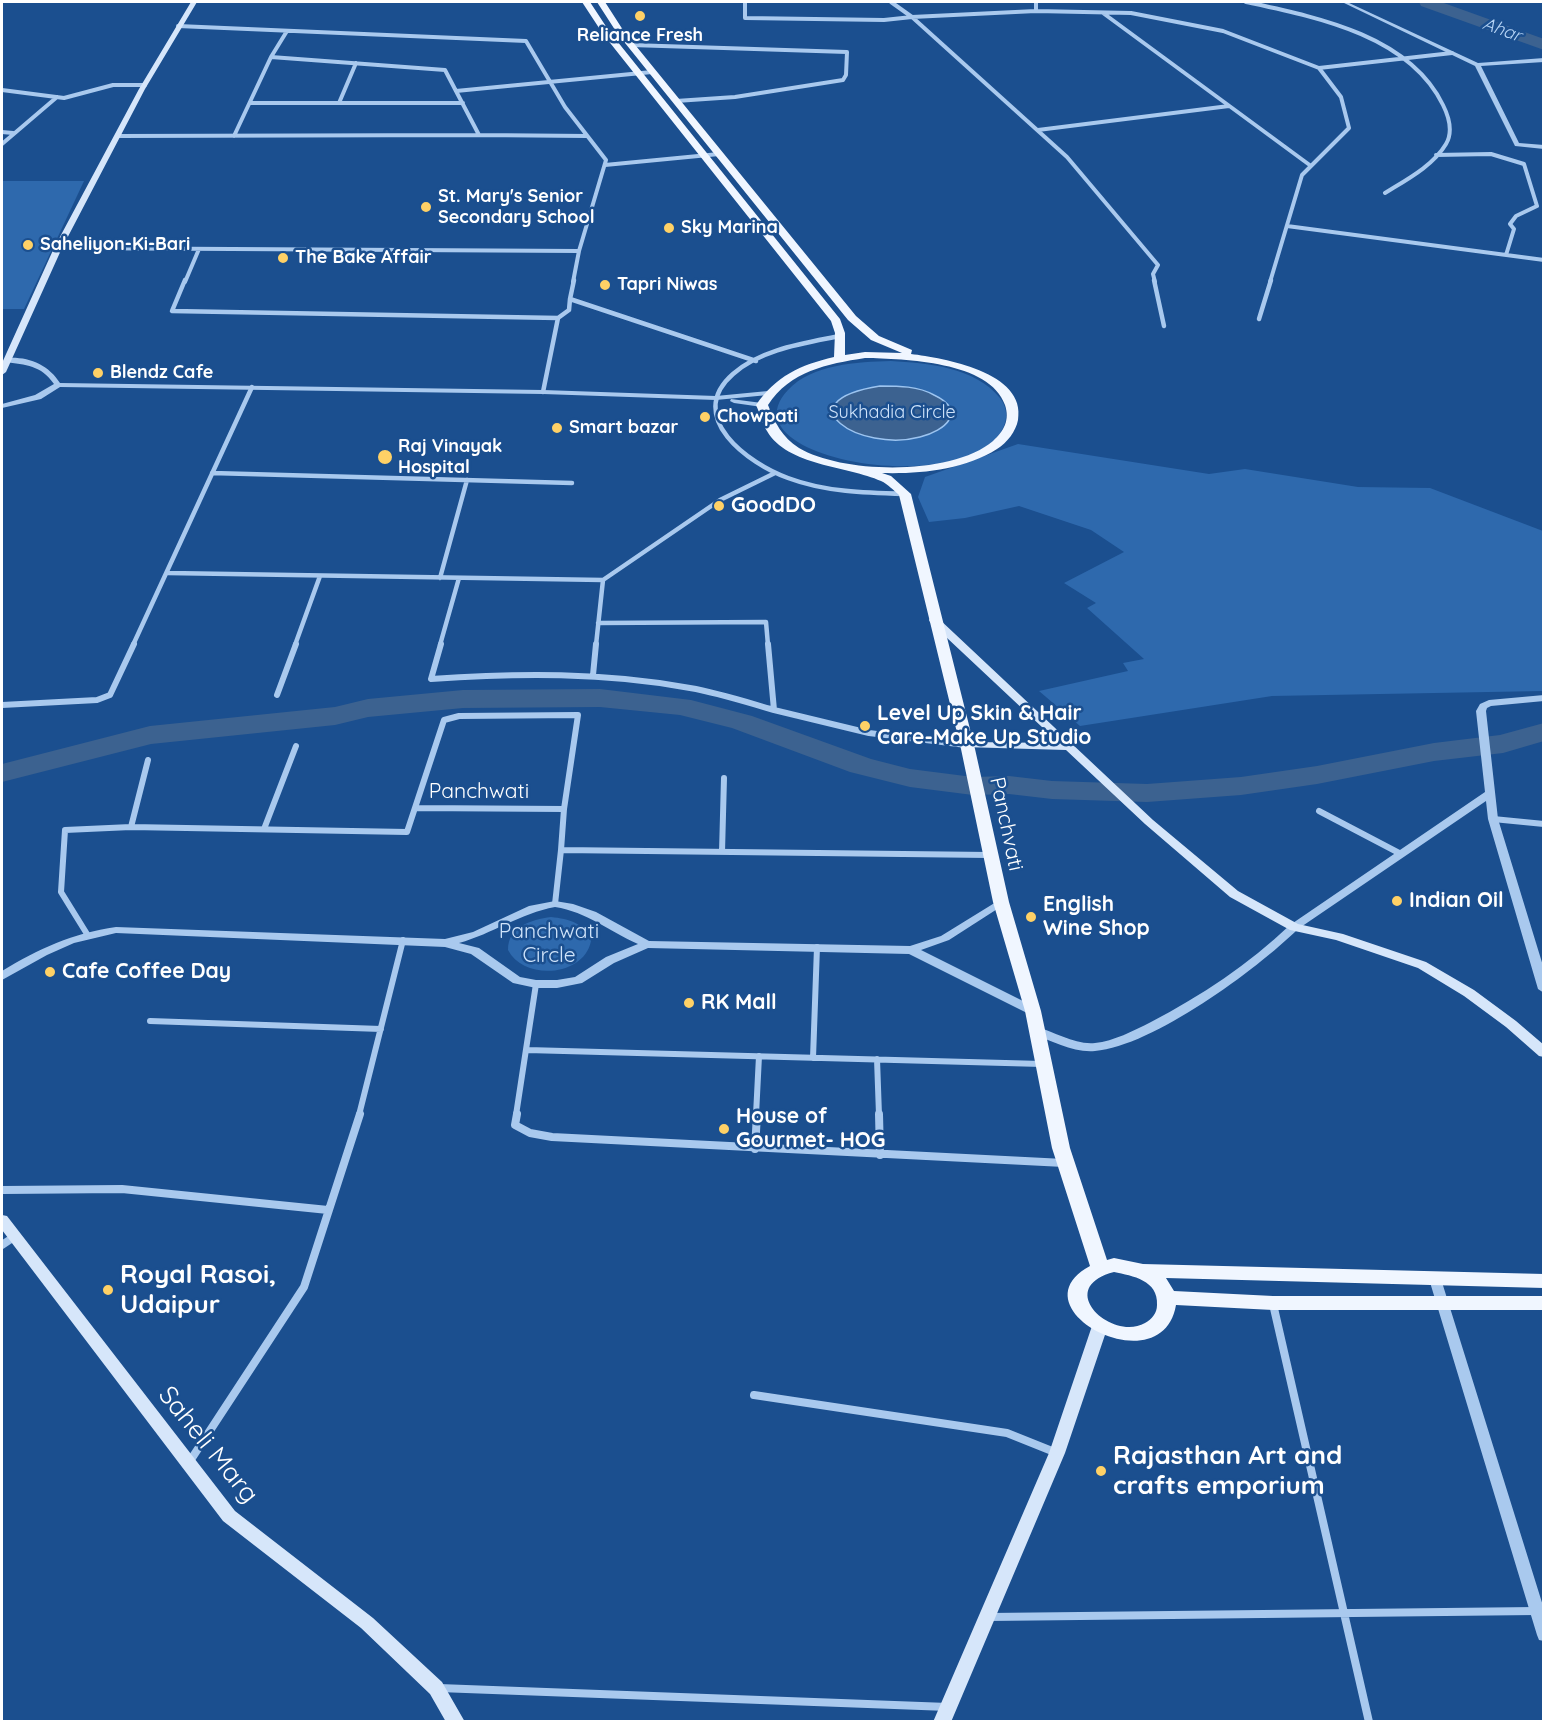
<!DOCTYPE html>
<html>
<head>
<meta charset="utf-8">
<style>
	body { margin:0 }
	#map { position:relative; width:1545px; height:1723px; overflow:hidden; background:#1b4f8f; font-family:Quicksand,sans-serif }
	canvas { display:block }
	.frame { position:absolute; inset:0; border:3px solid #fff; pointer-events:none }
</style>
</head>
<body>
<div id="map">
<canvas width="1545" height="1723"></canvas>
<div class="frame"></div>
</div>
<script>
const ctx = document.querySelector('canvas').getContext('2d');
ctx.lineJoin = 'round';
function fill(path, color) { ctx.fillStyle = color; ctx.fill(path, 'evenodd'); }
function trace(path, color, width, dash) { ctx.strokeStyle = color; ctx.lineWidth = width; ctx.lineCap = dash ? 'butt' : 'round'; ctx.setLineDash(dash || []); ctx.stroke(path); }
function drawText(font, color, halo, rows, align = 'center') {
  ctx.font = font + ' Quicksand,sans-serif'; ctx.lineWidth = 5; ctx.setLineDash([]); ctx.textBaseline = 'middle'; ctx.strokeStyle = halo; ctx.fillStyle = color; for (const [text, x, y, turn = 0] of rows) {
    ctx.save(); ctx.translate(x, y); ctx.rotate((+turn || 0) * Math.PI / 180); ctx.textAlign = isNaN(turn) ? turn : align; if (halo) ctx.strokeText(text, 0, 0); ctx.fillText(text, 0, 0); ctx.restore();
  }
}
const green = new Path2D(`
	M2 181H84L24 309H2Z
	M891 361C927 363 975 367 1000 398 1007 407 1008 418 1003 428 967 501 722 459 788 390 812 364 857 362 891 361Z
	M1018 444 1209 474 1245 469 1358 487 1430 488 1543 531V691L1272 696 1080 726 1039 691 1128 671 1123 663 1144 659 1087 608 1096 603 1064 583 1124 552 1091 530 1019 506 965 518 929 522 918 497 925 477Z
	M551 917C569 919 585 923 591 941 584 977 524 981 508 950 508 926 531 920 551 917Z`);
const water = new Path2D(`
	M880 386C899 386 918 386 934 395 968 411 945 431 920 437 860 453 781 402 880 386Z`);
const river = new Path2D(`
	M1419 2H1441L1544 39V50L1421 6Z
	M600 689 691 700 752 716 871 759 910 769 973 777 1009 776 1052 781 1147 784 1241 777 1317 766 1434 743 1500 735 1544 723V741L1503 753 1434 761 1317 784 1241 795 1147 802 1052 799 1009 794 973 795 910 787 850 772 732 728 680 715 600 707 463 708 368 717 335 725 151 744 2 782V764L150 726 335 707 368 699 463 690Z`);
const minorFar3 = new Path2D(`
	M745 2V18L884 20 912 17 1067 157 1158 265 1153 274 1155 282
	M891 2 912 17 1036 11 1131 13 1223 31 1319 68 1452 53
	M1036 2V11
	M1246 2C1316 17 1409 35 1443 105 1449 117 1453 132 1446 144 1433 166 1406 180 1385 193
	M1103 13 1311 166
	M178 26 526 41 565 107 606 160 579 251 573 282
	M287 31 271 57 445 70 479 135 587 136
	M631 45 847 52 846 75 843 80 735 97 676 101
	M2 90 64 98 113 85H145
	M456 91 652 72
	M250 103H463
	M339 103 356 63
	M1038 130 1229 106
	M2 132 13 133
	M118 136 479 135
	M234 136 271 57
	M2 144 57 97
	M1436 155 1491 154 1524 164 1537 206 1516 216 1510 224 1514 229 1506 255
	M605 165 719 154
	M1287 226 1544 260
	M58 248 579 251
	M185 282 199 249
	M1270 282 1302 175 1349 128 1341 97 1319 68`);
const minorFar2 = new Path2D(`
	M185 280 172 311 558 318
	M574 280 570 299 756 361
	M1154 280 1164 326
	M1259 319 1271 280
	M840 336C806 343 761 349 733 374 684 417 749 464 788 478 825 492 866 493 905 494
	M543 392 558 318 569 310 570 299
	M212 473 572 483
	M168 573 603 580 720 500 775 473
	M440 578 467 480
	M598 623 766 622 768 645
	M133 645 252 387
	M295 645 320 576
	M440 645 459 578
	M596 645 603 580`);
const minorFar1 = new Path2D(`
	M441 644 431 679C517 673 605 672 690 688 719 693 746 702 774 710
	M768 644 774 710 869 733 966 745
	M593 675 596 644
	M277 695 296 644
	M2 705 97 700 110 695 134 644
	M415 808 564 809
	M1319 811 1401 854
	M1493 819 1544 824
	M131 827 148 760
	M264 829 296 746
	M722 852 724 778
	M555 904 561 850 989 855
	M87 934 61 892 65 830 131 827 407 832 444 720 459 716 578 715 564 809 561 850
	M150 1021 381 1029
	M527 1050 1042 1064
	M813 1058 817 947
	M877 1059 879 1115
	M359 1115 403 940
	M516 1115 536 984
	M756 1115 759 1056`);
const minor = new Path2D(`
	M517 1114 515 1125 530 1133 552 1137 1064 1163
	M879 1114 880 1155
	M755 1149 757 1114
	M2 1190 122 1189 328 1210
	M2 1245 14 1237
	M1273 1304 1369 1722
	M754 1395 1007 1433 1057 1453
	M190 1461 304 1287 360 1114
	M989 1617 1536 1611
	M439 1688 948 1707`);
const tertiary = new Path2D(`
	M1342 2H1347L1478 63 1544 58V62L1481 66 1519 143 1544 145V149L1515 146 1475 66Z
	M5 358C28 356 48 364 60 383L543 390 716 396 768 391 772 393 768 395 716 400 543 394 60 387 41 399 2 408V404L35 395 54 384C41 365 26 365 5 362Z
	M731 399 762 403 766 405 762 407 734 403 730 401Z
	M1544 695V701L1491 706 1487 708 1486 711 1498 819 1544 969V993L1538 989 1488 819 1486 801 1298 929C1256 970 1153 1046 1095 1051 1074 1053 1052 1041 1033 1034L1031 1031 1033 1028 1037 1027C1055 1032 1075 1045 1095 1043 1114 1041 1133 1031 1151 1022 1201 996 1249 964 1290 925L1485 792 1476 711 1480 704 1489 700Z
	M1001 899 1005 900 1006 902 1005 904 949 940 921 950 1037 1008 1039 1011 1037 1014H1029L909 954 648 948 614 963 582 983 557 988H536L513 983 471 954 445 947 116 933 74 943 47 955 2 980V971C38 949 73 933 116 927L445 939 473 932 529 906 555 901 573 904 596 912 649 941 910 946 941 936ZM555 907C587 912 609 931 638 944L606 957 575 977 557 980H536L520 977 479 948 459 943C492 934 521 913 555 907Z
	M1435 1274 1440 1276 1441 1279 1544 1609V1641L1539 1640 1537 1635 1429 1279 1430 1276Z`);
const secondary = new Path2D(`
	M191 2H197L145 89 62 248 6 372 2 375V363L54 248 139 89Z
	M934 617 938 618 1153 820 1238 891 1298 924 1343 934 1426 962 1474 990 1516 1021 1544 1045V1057L1539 1056 1506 1027 1464 996 1418 968 1336 940 1290 930 1230 897 1145 824 1066 750 963 747 961 745 967 742 1059 743 930 622 929 620 930 618Z
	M2 1215 7 1216 235 1511 373 1618 442 1682 465 1722H446L430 1694 361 1628 223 1521 2 1230Z
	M1100 1320 1105 1322 1108 1326 1065 1453 951 1722H933L1049 1453 1092 1326 1095 1322Z`);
const primary = new Path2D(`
	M582 2H590L609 31 840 319 845 333V355L865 352 902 353 871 340 848 320 617 33 597 2H605L623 30 856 316 879 336 912 350 911 354C943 358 1027 372 1018 420 1016 431 1007 443 997 449 964 470 920 474 882 473L891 476 911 494 975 749 1009 902 1041 1011 1070 1148 1107 1260 1114 1258 1143 1264 1544 1274V1288L1166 1278 1174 1291 1273 1296H1544V1310H1273L1176 1305C1162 1387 1012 1308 1090 1266L1052 1148 1025 1011 993 902 961 749 899 495C894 491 888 484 881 481 848 466 787 466 767 431 762 424 760 413 756 405 776 376 800 365 834 357L835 333 831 321 603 34ZM865 358C904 359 990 361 1005 405 1010 420 1004 431 993 441 952 476 843 474 799 448 782 437 775 423 768 405 790 371 827 364 865 358ZM1114 1272C1133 1276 1158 1280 1157 1305 1157 1313 1152 1319 1145 1323 1112 1342 1053 1288 1114 1272Z`);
const markers = [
	[640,16,6,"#ffd166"],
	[426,207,6,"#ffd166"],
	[669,228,6,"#ffd166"],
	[28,245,6,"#ffd166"],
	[283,258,6,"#ffd166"],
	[605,285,6,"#ffd166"],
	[98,373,6,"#ffd166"],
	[705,417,6,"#ffd166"],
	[557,428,6,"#ffd166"],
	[385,457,8,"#ffd166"],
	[719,506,6,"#ffd166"],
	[865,726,6,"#ffd166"],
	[1397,901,6,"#ffd166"],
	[1031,917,6,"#ffd166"],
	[50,972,6,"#ffd166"],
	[689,1003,6,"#ffd166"],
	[724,1129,6,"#ffd166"],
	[108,1290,6,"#ffd166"],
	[1101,1471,6,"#ffd166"]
];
const farWaternames = [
	["Ahar",1502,30,20]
];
const farPoinames = [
	["Reliance Fresh",640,36,"center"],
	["St. Mary's Senior",438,197],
	["Secondary School",438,218],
	["Sky Marina",681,228],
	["Saheliyon-Ki-Bari",40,245],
	["The Bake Affair",295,258],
	["Tapri Niwas",617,285],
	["Blendz Cafe",110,373],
	["Chowpati",717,417],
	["Smart bazar",569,428],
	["Raj Vinayak",398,447],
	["Hospital",398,468]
];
const farParknames = [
	["Sukhadia Circle",892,413]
];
const poiNames = [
	["GoodDO",731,506],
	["Level Up Skin & Hair",877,714],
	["Care-Make Up Studio",877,738],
	["Indian Oil",1409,901],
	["English",1043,905],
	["Wine Shop",1043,929],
	["Cafe Coffee Day",62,972],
	["RK Mall",701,1003],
	["House of",736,1117],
	["Gourmet- HOG",736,1141]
];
const streetNames = [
	["Panchwati",479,792],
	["Panchvati",1006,824,78]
];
const parkNames = [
	["Panchwati",549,932],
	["Circle",549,956]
];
const nearPoinames = [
	["Royal Rasoi,",120,1275],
	["Udaipur",120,1305],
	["Rajasthan Art and",1113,1456],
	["crafts emporium",1113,1486]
];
const nearStreetnames = [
	["Saheli Marg",208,1445,51]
];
fill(green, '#2e69ad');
fill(water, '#3c6290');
trace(water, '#9cc4f0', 1.5);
fill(river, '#3c6290');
trace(minorFar3, '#a9c9ee', 4);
trace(minorFar2, '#a9c9ee', 4.5);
trace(minorFar1, '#a9c9ee', 6);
trace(minor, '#a9c9ee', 8);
fill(tertiary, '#a9c9ee');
fill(secondary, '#d6e6fa');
fill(primary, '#f0f6ff');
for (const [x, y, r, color] of markers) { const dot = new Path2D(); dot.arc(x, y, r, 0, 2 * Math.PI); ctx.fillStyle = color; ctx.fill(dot); trace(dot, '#1b4f8f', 2); }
drawText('italic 18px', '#b5d3f5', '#1b4f8f', farWaternames);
drawText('bold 18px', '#fff', '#1b4f8f', farPoinames, 'left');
drawText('18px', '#cfe3fa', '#1b4f8f', farParknames);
drawText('bold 21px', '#fff', '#1b4f8f', poiNames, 'left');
drawText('21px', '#fff', '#1b4f8f', streetNames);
drawText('21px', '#cfe3fa', '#1b4f8f', parkNames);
drawText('bold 26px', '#fff', '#1b4f8f', nearPoinames, 'left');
drawText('26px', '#fff', '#1b4f8f', nearStreetnames);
</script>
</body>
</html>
